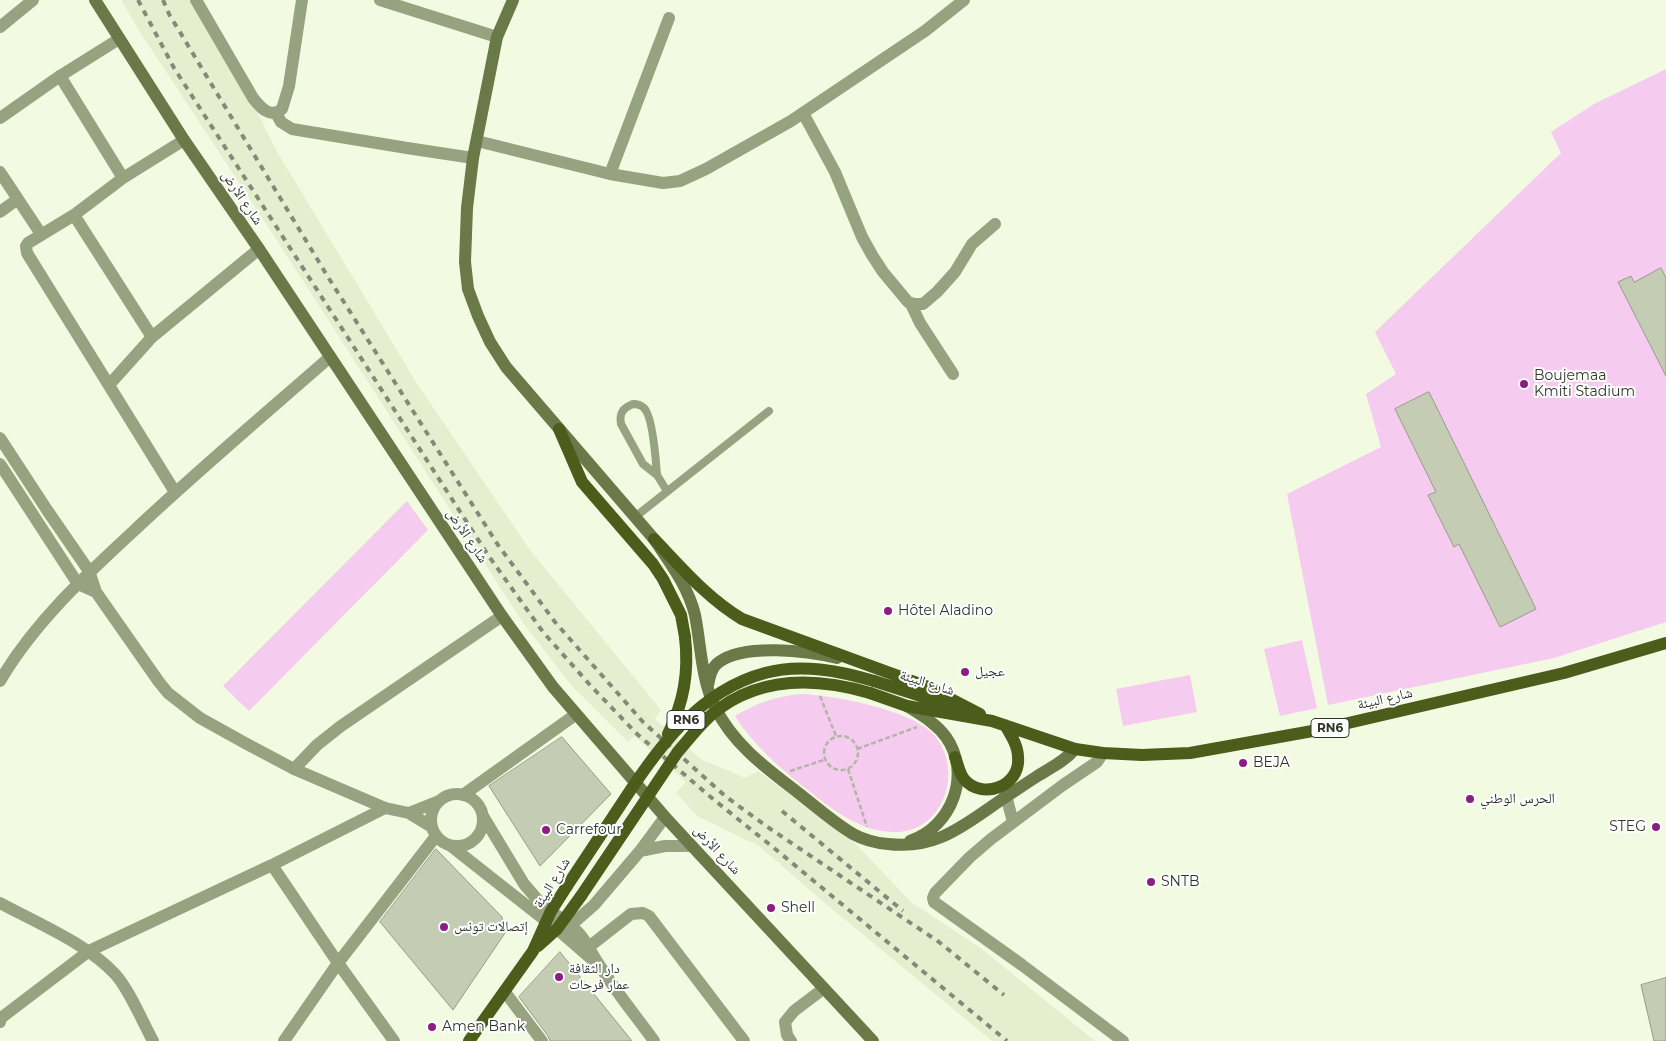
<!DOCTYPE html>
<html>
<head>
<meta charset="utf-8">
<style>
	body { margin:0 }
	canvas { display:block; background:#f2fae1 }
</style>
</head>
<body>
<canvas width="1666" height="1041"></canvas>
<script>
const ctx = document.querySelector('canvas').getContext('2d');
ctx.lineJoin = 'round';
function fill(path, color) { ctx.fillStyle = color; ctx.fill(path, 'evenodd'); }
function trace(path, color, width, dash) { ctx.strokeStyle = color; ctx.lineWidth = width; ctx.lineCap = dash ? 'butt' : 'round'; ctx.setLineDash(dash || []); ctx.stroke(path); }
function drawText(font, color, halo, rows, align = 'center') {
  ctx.font = font + ' Montserrat,"Noto Naskh Arabic",sans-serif'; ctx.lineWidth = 4; ctx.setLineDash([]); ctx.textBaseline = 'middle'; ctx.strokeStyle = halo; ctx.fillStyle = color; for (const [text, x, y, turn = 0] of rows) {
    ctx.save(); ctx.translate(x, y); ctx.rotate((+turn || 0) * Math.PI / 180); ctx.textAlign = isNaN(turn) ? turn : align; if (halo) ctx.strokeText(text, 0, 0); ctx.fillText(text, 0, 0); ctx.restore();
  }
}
const built = new Path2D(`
	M121 0H193L252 101 276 150 418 385 530 550 661 710 655 719 701 759 745 778 758 771 853 841 911 902 982 949 1095 1041H992L826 904 759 846 697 816 676 793 686 782 634 736 628 742 571 685 523 623 276 239 138 29Z`);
const green = new Path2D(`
	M1666 69V622L1554 658 1328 705 1287 494 1381 447 1366 394 1396 374 1375 332 1561 153 1551 132 1594 104Z
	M407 501 428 530 249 711 223 686Z
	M1302 640 1317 708 1280 716 1264 649Z
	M1190 675 1197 712 1123 726 1116 689Z
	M800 694C833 695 908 709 932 733 966 768 944 835 892 832 860 831 833 810 809 791 781 769 754 746 735 716 757 703 774 697 800 694Z`);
const building = new Path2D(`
	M1661 268 1666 278V376L1618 282 1631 276 1634 282Z
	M1429 392 1536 609 1500 627 1459 544 1454 547 1428 495 1436 492 1395 409Z
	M562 737 611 794 540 866 489 786Z
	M436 849 502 917 505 933 453 1010 380 922Z
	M560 952 632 1041H550L548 1036 519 997Z
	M1666 978V1041H1654L1641 985Z`);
const path = new Path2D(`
	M820 696 836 736
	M824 753a17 17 0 1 1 34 0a17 17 0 1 1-34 0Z
	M857 749 917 727
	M848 769 867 827
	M790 771 824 760`);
const service = new Path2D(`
	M633 404C637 404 641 405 644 408 653 416 656 462 657 475L643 464 621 424C619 413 623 408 633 404Z
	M657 475 667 491
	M635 517 769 411`);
const pedestrian = new Path2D(`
	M0 1022 1 1018 89 951`);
const minor = new Path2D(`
	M196 0 253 98C260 107 270 119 282 109L289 86 302 0
	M380 0 497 37
	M0 27 33 0
	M60 76 123 178
	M276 113 281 122 292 129 407 148 473 158
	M803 113 835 172 862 237 872 255 883 272 908 302 914 304H923L937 292 955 272 972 244 995 224
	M477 141 610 174 663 183 680 181 706 169 791 121 925 31 964 0
	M0 172 41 234
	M610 174 669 18
	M0 212 18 199
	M74 215 152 337
	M911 304 920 323 953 374
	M109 385 152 337 259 249
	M175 492 27 253 26 246 28 243 74 215 123 178 184 140
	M0 681C35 621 88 573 139 526 201 468 266 413 330 357
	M1103 753 1097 762 1063 785 991 839 970 857 935 893 933 898 934 902 1022 965 1123 1041
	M294 769 317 745 341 726 502 616
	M1004 788 1013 822
	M463 795 575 715
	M640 851 665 846H692
	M272 865 338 963 394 1041
	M0 903C37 923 86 943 115 974 129 989 142 1021 153 1041
	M565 921C587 937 586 946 600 966 616 992 636 1016 654 1041
	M557 929 595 962
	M562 933 594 905 640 851 665 817
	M590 946 631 914 643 913 649 916 744 1041
	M89 951 272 865 385 808
	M505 992 542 1041
	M284 1041 338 963 436 836
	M791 1041 787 1035 785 1022 794 1011 823 989`);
const tertiary = new Path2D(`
	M0 118 60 76 119 39
	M0 438 47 510 89 571 96 592 159 682 168 693 200 718 245 743 294 769 385 808 409 813 432 827
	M0 464 78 584 96 592
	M431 820a26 26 0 1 1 52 0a26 26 0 1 1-52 0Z
	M409 813 439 801
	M483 816 524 884 542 905 563 920
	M451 846 555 928`);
const secondary = new Path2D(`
	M95 0 184 140 259 249 502 616 553 687 665 817 873 1041
	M513 0 497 37 473 158 467 208 465 262 468 289 478 316 490 342 506 367 654 539C670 563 688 586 695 615 701 645 701 679 715 707 732 742 762 765 792 788 812 803 831 821 853 834 864 840 876 843 888 844 938 850 965 824 1004 798 1015 791 1025 784 1036 777 1050 768 1064 762 1075 749
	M708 685C710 676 711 668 719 662 745 643 808 651 837 658
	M907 706C921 715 936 723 946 737 972 774 952 827 910 841`);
const primary = new Path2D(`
	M559 429 582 482 653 564 663 579 681 615 685 637
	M654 539C682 568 707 598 742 619L928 687 980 714
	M874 681 952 706
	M870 693 907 706 992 721 1075 749 1103 753 1142 755 1190 753 1318 730 1564 673 1666 643
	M955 757C958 764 959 773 964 779 982 801 1021 786 1018 757 1018 746 1011 735 1005 725
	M538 946 557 929 581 896
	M469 1041 533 951 551 911 567 886`);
const rail = new Path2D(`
	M138 0 174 68 488 555 543 632 590 685 637 734 713 799 774 848 1007 1041
	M163 0 169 14 328 277 498 545 555 622 643 722 725 796 769 828 939 942 1004 995
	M782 811 903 911`);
const primaryBridge = new Path2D(`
	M668 734C684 702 689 672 685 637
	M567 886C585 859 602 833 620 806 656 751 697 691 765 673 801 663 840 671 874 681
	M581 896 677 753C688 740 698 727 710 716 756 676 815 677 870 693`);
const markers = [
	[1524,384,5,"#8a1e83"],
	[888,611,5,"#8a1e83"],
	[965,672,5,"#8a1e83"],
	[1243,763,5,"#8a1e83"],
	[1470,799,5,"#8a1e83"],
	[1656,827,5,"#8a1e83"],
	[546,830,5,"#8a1e83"],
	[1151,882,5,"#8a1e83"],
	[771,908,5,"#8a1e83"],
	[444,927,5,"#8a1e83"],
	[559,977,5,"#8a1e83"],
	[432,1027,5,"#8a1e83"]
];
const shields = [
	[686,720,38],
	[1330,728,38]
];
const shieldNames = [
	["RN6",686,720],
	["RN6",1330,728]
];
const streetNames = [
	["شارع الأرض",242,198,56],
	["شارع الأرض",467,536,56],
	["شارع البيئة",927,683,17],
	["شارع البيئة",1385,699,-13],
	["شارع الأرض",717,850,47],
	["شارع البيئة",552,883,-58]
];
const poiNames = [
	["Boujemaa",1534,376],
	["Kmiti Stadium",1534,392],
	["Hôtel Aladino",898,611],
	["عجيل",975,672],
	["BEJA",1253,763],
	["الحرس الوطني",1480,799],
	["STEG",1646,827,"right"],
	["Carrefour",556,830],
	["SNTB",1161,882],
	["Shell",781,908],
	["إتصالات تونس",454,927],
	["دار الثقافة",569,969],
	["عمار فرحات",569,985],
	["Amen Bank",442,1027]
];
fill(built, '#e5efd0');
fill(green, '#f6cbf0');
fill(building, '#c4ccb4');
trace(building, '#959d86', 1);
trace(path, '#b0b7a3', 2.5, [5, 2.5]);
trace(service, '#97a281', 8);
trace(pedestrian, '#97a281', 12);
trace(minor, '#97a281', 12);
trace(tertiary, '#97a281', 12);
trace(secondary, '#6b7948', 12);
trace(primary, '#4c5c1b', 12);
trace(rail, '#848a79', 4, [6, 6]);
trace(primaryBridge, '#4c5c1b', 12);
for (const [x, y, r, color] of markers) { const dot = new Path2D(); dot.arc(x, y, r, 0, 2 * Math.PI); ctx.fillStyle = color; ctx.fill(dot); trace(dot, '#fff', 2); }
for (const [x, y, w] of shields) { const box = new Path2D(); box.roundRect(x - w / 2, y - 9.5, w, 19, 4); ctx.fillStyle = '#fff'; ctx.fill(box); trace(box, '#31352b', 1); }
drawText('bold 12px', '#31352b', null, shieldNames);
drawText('14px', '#31352b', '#fff', streetNames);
drawText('14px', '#31352b', '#fff', poiNames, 'left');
</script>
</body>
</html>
